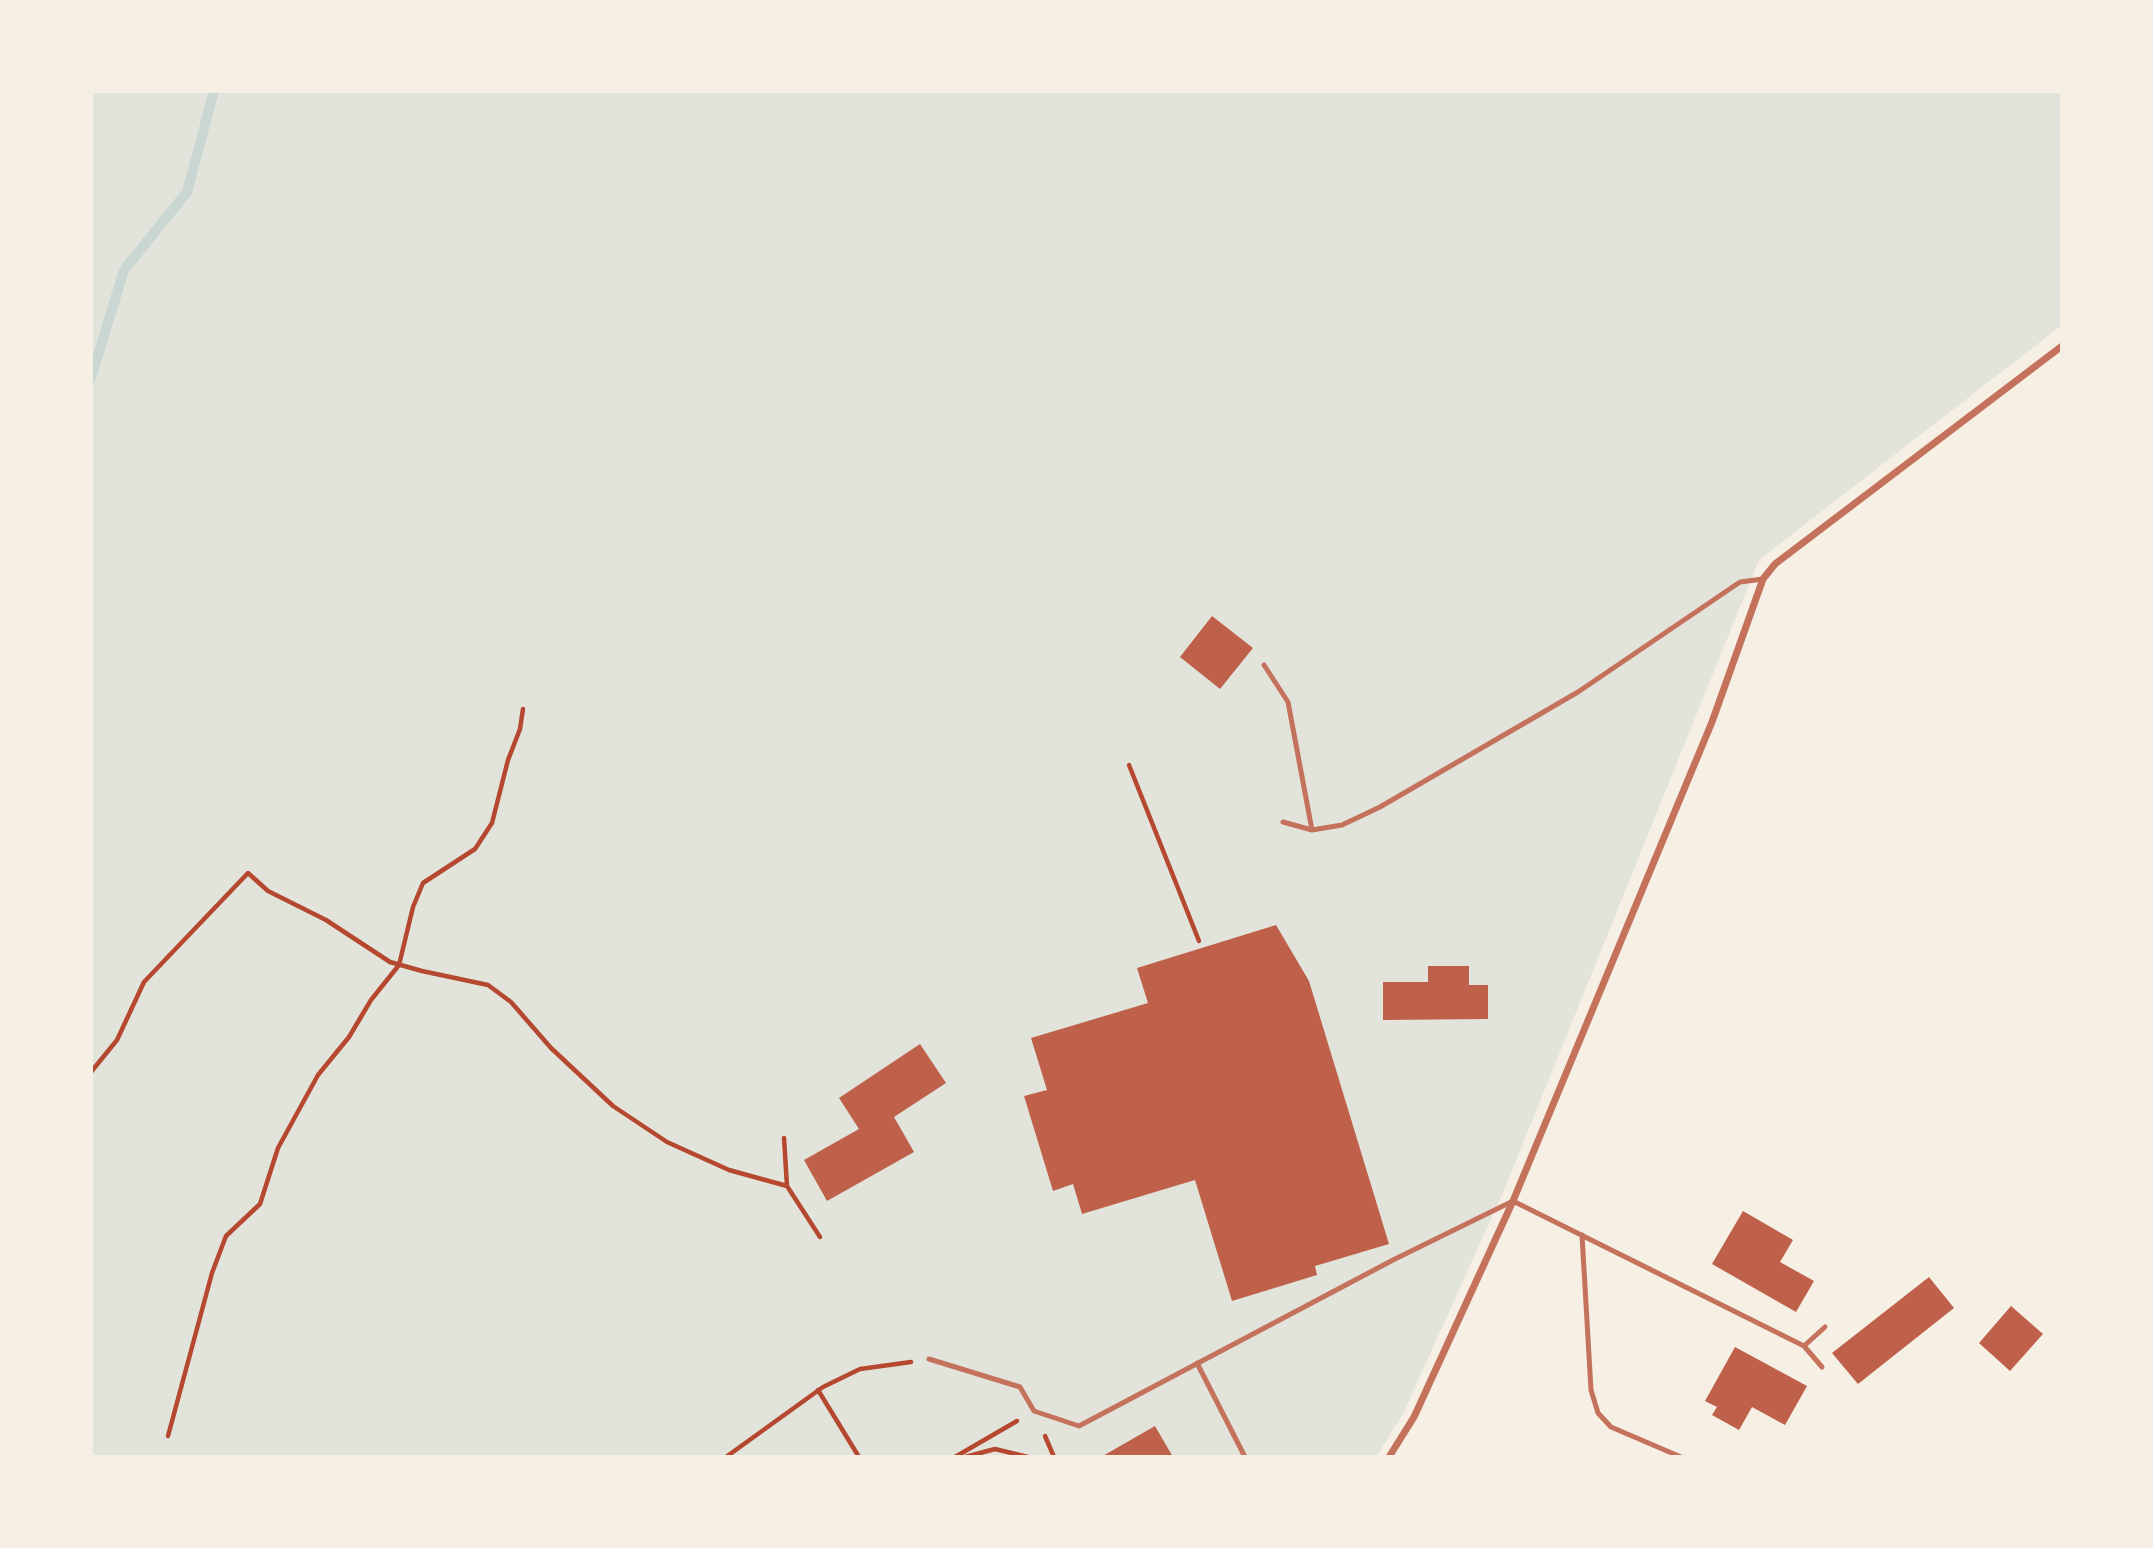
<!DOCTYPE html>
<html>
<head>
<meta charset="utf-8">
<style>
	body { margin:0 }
	#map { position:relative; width:2153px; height:1548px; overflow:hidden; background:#f6efe4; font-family:Overpass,sans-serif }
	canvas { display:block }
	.frame { position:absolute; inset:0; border:93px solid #f6efe4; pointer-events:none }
</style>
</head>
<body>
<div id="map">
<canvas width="2153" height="1548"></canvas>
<div class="frame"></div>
</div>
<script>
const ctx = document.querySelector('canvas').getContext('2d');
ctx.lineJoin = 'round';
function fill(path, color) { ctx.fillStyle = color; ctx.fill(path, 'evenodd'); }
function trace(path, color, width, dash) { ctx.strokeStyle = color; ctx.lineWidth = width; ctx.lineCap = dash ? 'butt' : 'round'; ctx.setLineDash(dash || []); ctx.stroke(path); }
const green = new Path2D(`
	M91 91H2062V325L1759 560 1505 1188 1403 1414 1376 1457H91Z`);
const stream = new Path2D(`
	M91 378 124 270 187 192 214 91`);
const building = new Path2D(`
	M1212 616 1253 648 1220 689 1180 657Z
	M1276 925 1309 981 1389 1244 1315 1266 1317 1275 1232 1301 1195 1180 1082 1214 1073 1184 1053 1191 1024 1096 1047 1090 1031 1038 1148 1003 1137 968Z
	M1428 966H1469V985H1488V1019L1383 1020V982H1428Z
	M920 1044 946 1083 894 1117 914 1152 827 1201 804 1160 859 1129 839 1098Z
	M1743 1211 1793 1240 1780 1262 1814 1281 1796 1312 1712 1264Z
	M1929 1277 1954 1308 1858 1384 1832 1353Z
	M2011 1306 2043 1334 2010 1371 1979 1343Z
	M1735 1347 1807 1386 1785 1425 1752 1407 1739 1430 1712 1415 1717 1407 1705 1401Z
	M1155 1426 1173 1457H1101Z`);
const path = new Path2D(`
	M1129 765 1199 941
	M91 1072 117 1040 144 982 248 873 268 891 326 920 390 962 422 971 488 985 511 1002 551 1048 613 1106 667 1142 729 1170 787 1186
	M784 1138 787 1186 820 1237
	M818 1390 859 1457
	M168 1436 212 1273 226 1236 260 1204 278 1148 318 1075 349 1037 371 1000 399 965 413 907 423 883 475 849 492 823 508 760 520 729 523 709
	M1045 1436 1054 1457
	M726 1457 823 1387 860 1369 911 1362
	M955 1457 1017 1421
	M965 1457 995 1449 1028 1457`);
const service = new Path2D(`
	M1264 665 1288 702 1312 830
	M1283 822 1312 830 1342 825 1380 807 1578 692 1740 582 1763 579
	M1582 1235 1591 1390 1598 1413 1611 1427 1681 1457
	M1804 1346 1825 1327
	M929 1359 1020 1387 1034 1411 1079 1426 1393 1260 1513 1201 1804 1346 1822 1367
	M1197 1363 1245 1457`);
const minor = new Path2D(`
	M1389 1457 1414 1417 1513 1201 1712 722 1763 579 1775 564 2062 346`);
fill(green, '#e2e4dc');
trace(stream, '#c9d6d2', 10);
fill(building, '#bf614a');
trace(path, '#b5482f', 4.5);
trace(service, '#c5725c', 5);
trace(minor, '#c5725c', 7);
</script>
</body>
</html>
